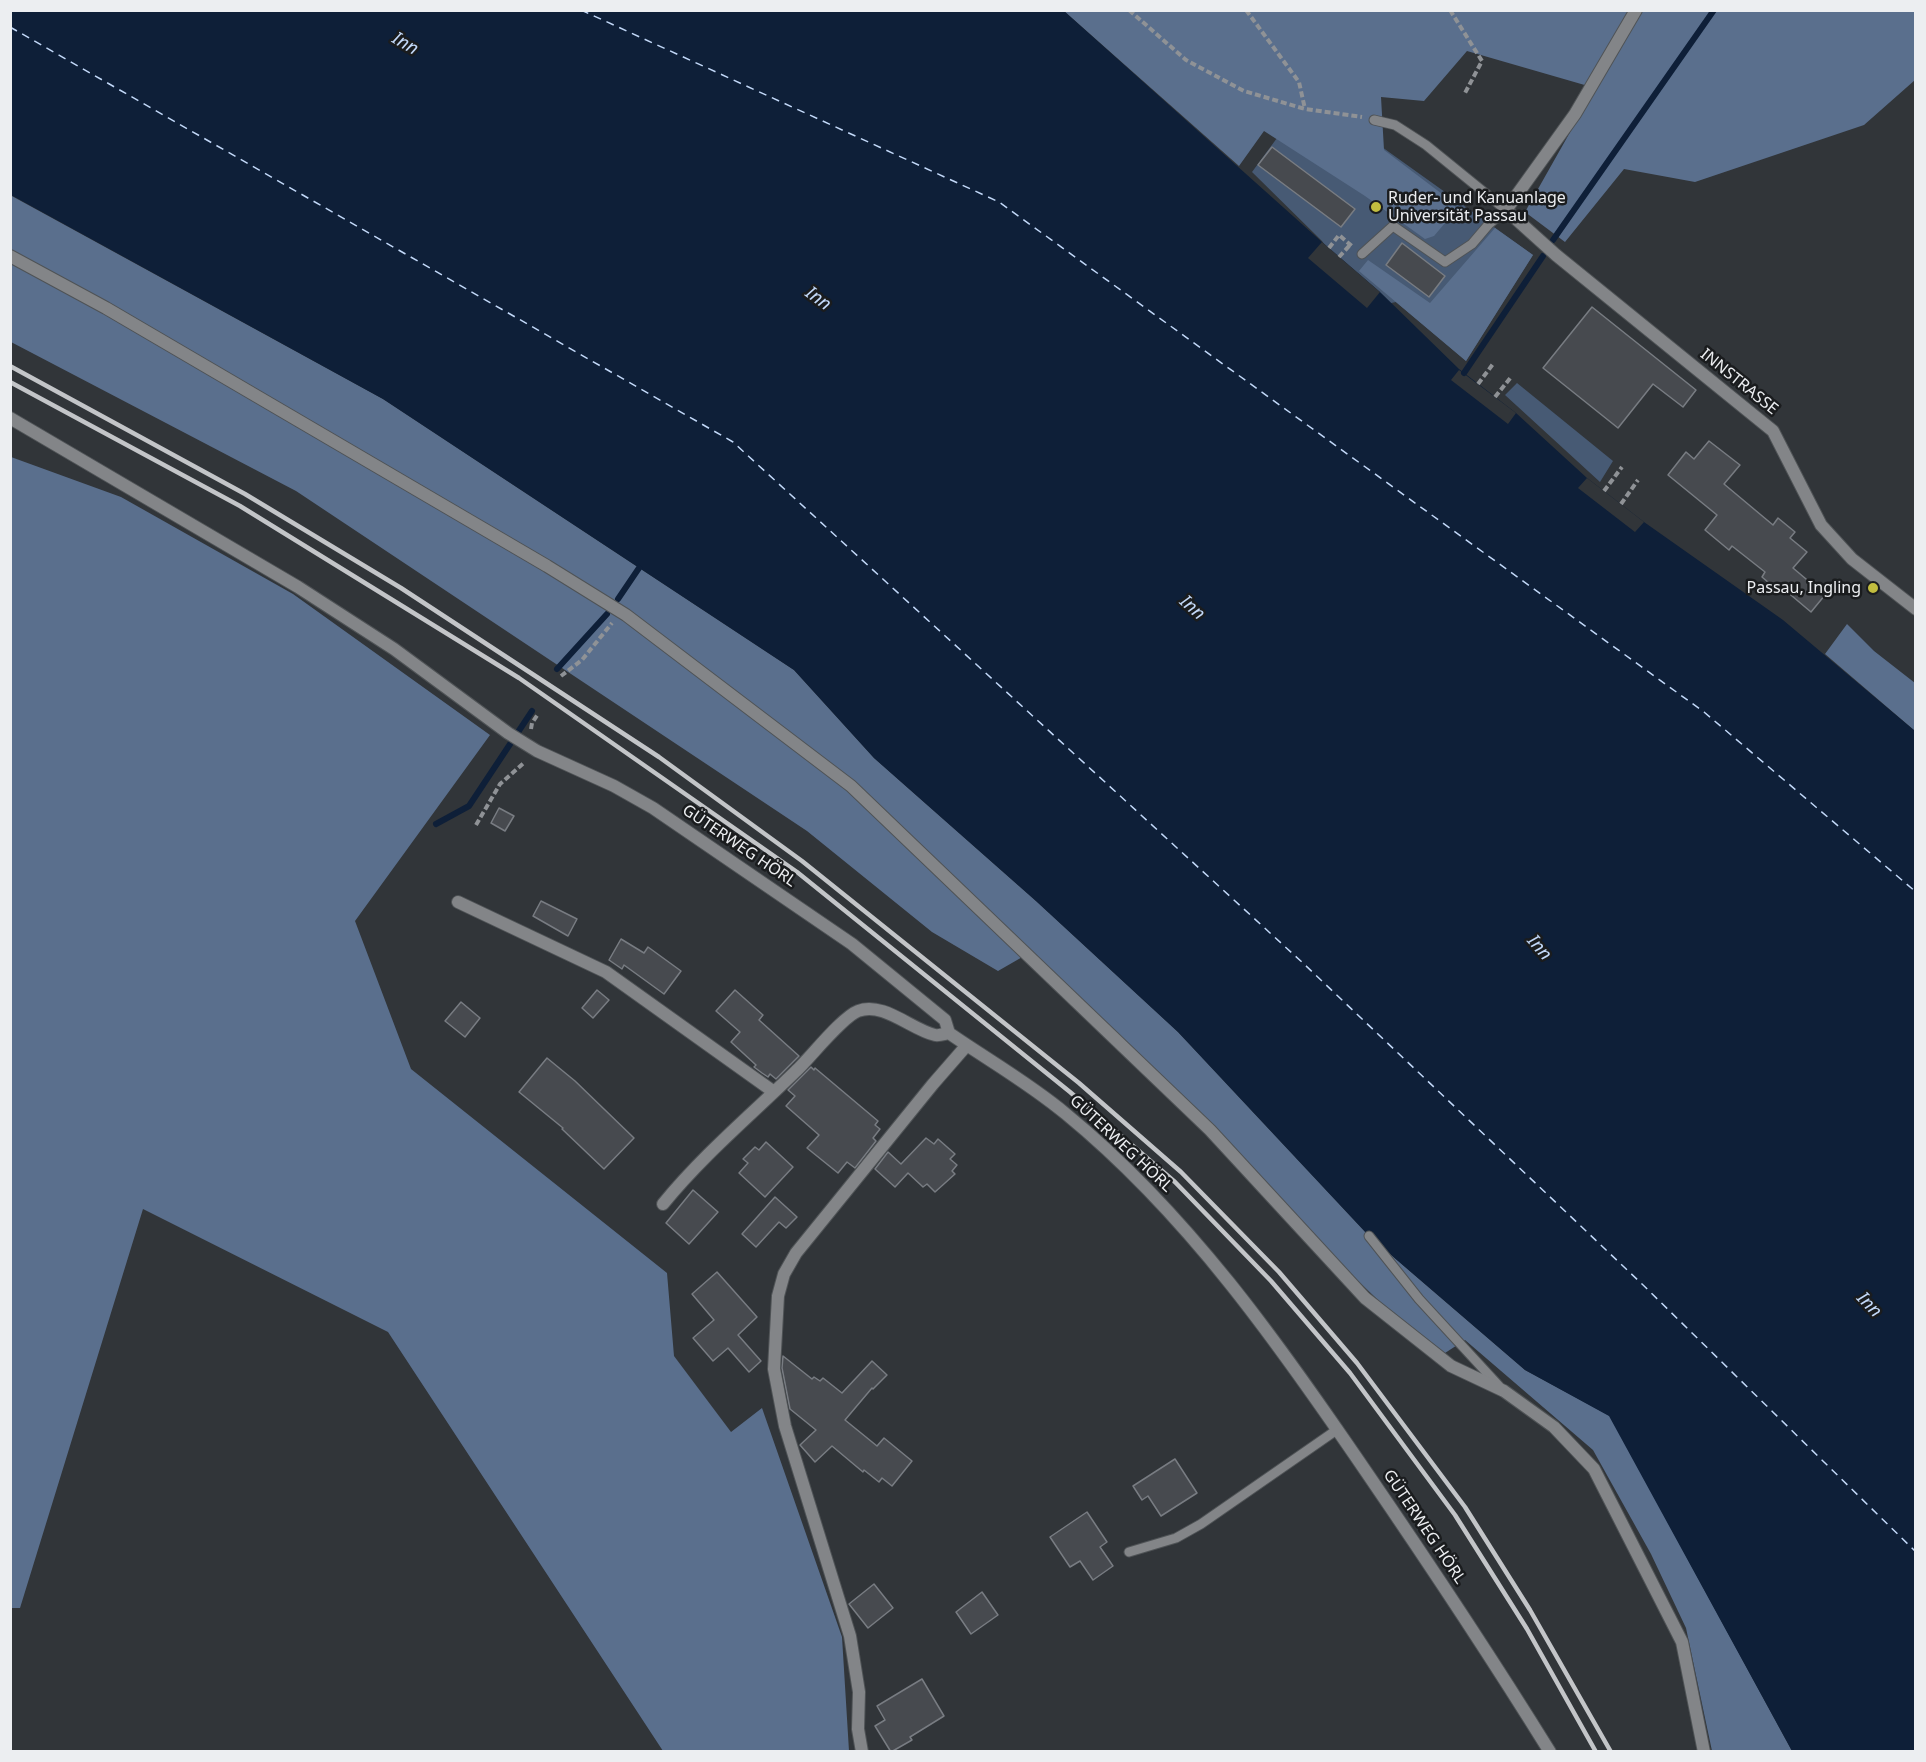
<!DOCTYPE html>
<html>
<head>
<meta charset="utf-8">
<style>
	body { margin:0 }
	#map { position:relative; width:1926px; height:1762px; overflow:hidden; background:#313539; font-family:"Noto Sans",sans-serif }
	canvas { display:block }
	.frame { position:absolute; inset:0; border:12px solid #eceef1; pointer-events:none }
</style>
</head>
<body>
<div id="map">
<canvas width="1926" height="1762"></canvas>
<div class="frame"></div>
</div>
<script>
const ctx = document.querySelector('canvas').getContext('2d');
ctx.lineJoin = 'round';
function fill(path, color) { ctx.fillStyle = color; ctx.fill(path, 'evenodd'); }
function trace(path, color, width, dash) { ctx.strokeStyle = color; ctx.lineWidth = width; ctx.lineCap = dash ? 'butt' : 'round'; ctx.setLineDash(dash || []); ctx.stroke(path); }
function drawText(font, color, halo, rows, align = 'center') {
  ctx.font = font + ' "Noto Sans",sans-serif'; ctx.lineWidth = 5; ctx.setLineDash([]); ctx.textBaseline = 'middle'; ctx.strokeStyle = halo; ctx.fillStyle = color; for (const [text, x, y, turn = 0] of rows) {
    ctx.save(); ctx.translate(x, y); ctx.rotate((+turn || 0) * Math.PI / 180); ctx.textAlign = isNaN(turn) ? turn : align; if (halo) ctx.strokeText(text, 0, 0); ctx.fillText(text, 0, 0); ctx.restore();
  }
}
const green = new Path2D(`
	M1291 119 1354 127 1533 255 1466 361 1396 302 1367 308 1322 241 1252 172Z
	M1517 383 1613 461 1600 482 1505 395Z`);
const forest = new Path2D(`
	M1064 11H1915V80L1864 125 1695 182 1624 169 1565 242 1525 212 1595 88 1467 51 1424 101 1381 97 1384 150 1454 203 1456 210 1434 236 1425 239 1365 196 1264 131 1239 166Z
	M10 195 383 399 794 670 874 758 1036 901 1178 1032 1369 1236 1525 1370 1610 1416 1792 1751H1712L1686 1628 1651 1554 1593 1450 1465 1340 1445 1353 1379 1301 1352 1275 1206 1118 1031 952 998 971 932 932 807 831 296 491 11 342Z
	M1495 228 1533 255 1466 361 1359 271 1368 260 1430 303Z
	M11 457 121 497 293 594 490 735 355 921 411 1069 667 1273 674 1356 731 1432 762 1408 842 1637 849 1751H663L388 1332 143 1209 20 1608H11Z
	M1847 624 1874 651 1915 683V731L1825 654Z`);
const water = new Path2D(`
	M11 11H1064L1322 242 1380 292 1459 369 1516 413 1587 478 1644 522 1783 620 1915 731V1751H1792L1609 1416 1525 1370 1369 1236 1178 1032 1036 901 874 758 794 670 383 399 11 195Z`);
const pier = new Path2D(`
	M1322 242 1380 292 1367 308 1308 258Z
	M1459 370 1516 413 1508 424 1451 380Z
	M1587 478 1644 522 1635 532 1578 488Z`);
const stream = new Path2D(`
	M1553 240 1714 10
	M1464 373 1543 256
	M618 599 639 568
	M557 669 607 614
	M436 824 469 806 532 711`);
const ferry = new Path2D(`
	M581 10 999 202 1704 712 1916 892
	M10 27 733 442 1304 964 1642 1284 1916 1552`);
const building = new Path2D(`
	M1272 147 1355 209 1341 227 1258 165Z
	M1402 243 1445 276 1429 297 1386 265Z
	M1592 307 1696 390 1683 407 1653 384 1618 428 1543 368Z
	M1709 441 1740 465 1724 484 1773 525 1778 518 1795 532 1790 538 1807 552 1793 568 1825 595 1811 612 1779 585 1776 589 1762 577 1765 572 1732 546 1729 550 1705 530 1717 515 1668 475 1686 452 1694 459Z
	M499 808 514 816 505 831 491 823Z
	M541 901 577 919 568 936 533 916Z
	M621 939 644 953 648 947 681 971 664 994 624 965 622 969 609 960Z
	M597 990 609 1000 593 1018 582 1008Z
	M735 990 763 1015 759 1020 799 1056 776 1079 770 1074 768 1077 762 1073 754 1067 756 1065 731 1042 740 1032 716 1011Z
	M461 1002 480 1018 465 1037 445 1021Z
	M547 1058 575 1081 634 1138 604 1169 562 1129 563 1128 519 1092Z
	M811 1067 814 1070 815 1068 878 1121 875 1125 880 1129 873 1138 876 1141 855 1168 847 1162 838 1173 807 1148 819 1135 786 1106 795 1096 788 1090Z
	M926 1138 934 1144 938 1139 955 1154 950 1159 957 1165 952 1171 955 1174 935 1192 927 1184 923 1187 908 1173 895 1187 875 1169 888 1152 901 1164Z
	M766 1142 793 1167 765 1197 739 1173 748 1163 743 1159 755 1147 759 1150Z
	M693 1190 718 1212 689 1244 666 1223Z
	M775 1197 797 1217 786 1228 779 1222 756 1247 742 1234Z
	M717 1272 757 1317 738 1335 761 1361 749 1372 728 1348 713 1361 693 1338 714 1320 692 1294Z
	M783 1356 812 1379 814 1377 820 1381 823 1378 842 1393 872 1361 887 1375 873 1389 872 1388 845 1420 877 1446 884 1438 912 1461 892 1486 882 1478 879 1482 864 1470 863 1472 832 1446 815 1462 800 1445 816 1430 790 1409 782 1368Z
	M1175 1459 1197 1493 1161 1516 1148 1496 1142 1500 1133 1486Z
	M1087 1512 1107 1542 1100 1547 1113 1566 1093 1580 1080 1561 1070 1567 1050 1537Z
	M874 1584 893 1608 868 1628 849 1604Z
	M982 1592 998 1615 971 1634 956 1612Z
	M922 1679 944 1716 910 1737 912 1740 891 1752 875 1726 885 1720 877 1706Z`);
const path = new Path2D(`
	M1129 10 1186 60 1244 91 1305 109 1362 117
	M1246 10 1299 82 1305 109
	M1450 10 1482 61 1465 93
	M1329 248 1339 235 1353 247
	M1339 257 1350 245
	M1478 384 1493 364
	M1495 397 1512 376
	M1604 491 1622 467
	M1621 504 1638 480
	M561 676 582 660 612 623
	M531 729 532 723 538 714
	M476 825 500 784 525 762`);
const service = new Path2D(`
	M1362 254 1393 226 1445 262 1472 244 1489 224 1506 210 1426 145 1395 125 1374 120
	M1369 1236 1419 1299 1499 1386
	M1129 1552 1176 1538 1201 1524 1338 1429`);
const minor = new Path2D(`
	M1636 10 1575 114 1506 210 1556 255 1773 431 1821 525 1852 559 1916 609
	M10 256 106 308 547 566 626 615 851 786 1210 1130 1365 1298 1451 1366 1504 1391 1554 1427 1594 1469 1682 1642 1704 1752
	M10 418 298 587 394 649 508 733 537 751 614 786 653 808 852 944 945 1020 949 1033C988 1060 1029 1083 1066 1114 1188 1214 1279 1344 1367 1473 1430 1565 1491 1657 1550 1752
	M458 902 606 972 774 1092
	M663 1204C703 1155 751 1115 796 1071 810 1058 842 1017 858 1011 883 1001 912 1030 935 1035 939 1036 944 1034 949 1033
	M862 1752 858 1729 859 1692 850 1636 785 1426 774 1369 778 1296 784 1274 796 1253 933 1084 967 1045`);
const rail = new Path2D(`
	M10 366 245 494 401 588 659 757 802 861 1079 1083 1181 1172 1279 1272 1357 1363 1465 1507 1530 1610 1611 1752
	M10 382 240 506 519 678 797 872 1070 1092 1175 1182 1271 1281 1350 1373 1455 1515 1527 1629 1596 1752`);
const markers = [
	[1376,207,6,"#c2bd3f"],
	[1873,588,6,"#c2bd3f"]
];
const poiNames = [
	["Ruder- und Kanuanlage",1388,198],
	["Universität Passau",1388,216],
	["Passau, Ingling",1861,588,"right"]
];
const streetNames = [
	["INNSTRASSE",1739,382,39],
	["GÜTERWEG HÖRL",739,846,34],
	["GÜTERWEG HÖRL",1121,1144,43],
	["GÜTERWEG HÖRL",1424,1527,56]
];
const waterNames = [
	["Inn",405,44,30],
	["Inn",818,299,36],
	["Inn",1192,608,42],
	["Inn",1539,948,49],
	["Inn",1869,1305,46]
];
fill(green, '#475a74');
fill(forest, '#5a6f8d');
fill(water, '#0e1f38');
fill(pier, '#313539');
trace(stream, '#0e1f38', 6);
trace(ferry, '#c2d8f8', 1.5, [8, 6]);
fill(building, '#474a4f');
trace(building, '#787c82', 1.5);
trace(service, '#4f5356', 11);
trace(minor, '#4f5356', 14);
trace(path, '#8f9296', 4, [6, 3]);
trace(service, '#838588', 9);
trace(minor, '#838588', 12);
trace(rail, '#c3c5c8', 4.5);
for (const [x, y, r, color] of markers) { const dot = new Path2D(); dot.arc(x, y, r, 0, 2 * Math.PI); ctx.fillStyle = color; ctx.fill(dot); trace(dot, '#1a1c1e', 2); }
drawText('16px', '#eceef1', '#1a1c1e', poiNames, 'left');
drawText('16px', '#eceef1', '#1a1c1e', streetNames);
drawText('italic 18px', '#c2d8f8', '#1a1c1e', waterNames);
</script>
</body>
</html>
